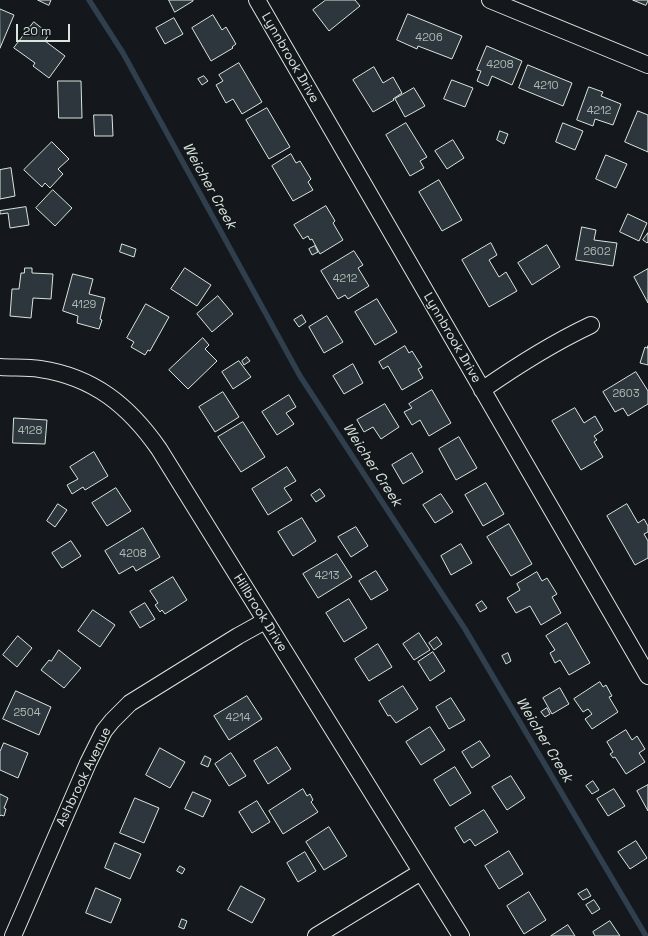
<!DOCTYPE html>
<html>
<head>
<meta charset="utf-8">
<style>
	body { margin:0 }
	#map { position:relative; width:648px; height:936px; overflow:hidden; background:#14181c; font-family:"Space Grotesk",sans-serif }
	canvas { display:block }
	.scale { position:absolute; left:16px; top:24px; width:54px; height:18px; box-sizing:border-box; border:2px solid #d8e6dc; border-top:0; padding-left:5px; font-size:12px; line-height:14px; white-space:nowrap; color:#d8e6dc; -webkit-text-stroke:3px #14181c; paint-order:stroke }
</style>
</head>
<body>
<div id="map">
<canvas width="648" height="936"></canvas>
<div class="scale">20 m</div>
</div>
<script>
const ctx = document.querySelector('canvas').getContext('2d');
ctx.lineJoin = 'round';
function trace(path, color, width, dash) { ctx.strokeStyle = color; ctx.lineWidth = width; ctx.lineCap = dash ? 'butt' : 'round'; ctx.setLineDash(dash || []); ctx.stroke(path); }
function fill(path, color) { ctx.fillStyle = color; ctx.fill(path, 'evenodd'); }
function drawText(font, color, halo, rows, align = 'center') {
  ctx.font = font + ' "Space Grotesk",sans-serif'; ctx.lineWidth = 3; ctx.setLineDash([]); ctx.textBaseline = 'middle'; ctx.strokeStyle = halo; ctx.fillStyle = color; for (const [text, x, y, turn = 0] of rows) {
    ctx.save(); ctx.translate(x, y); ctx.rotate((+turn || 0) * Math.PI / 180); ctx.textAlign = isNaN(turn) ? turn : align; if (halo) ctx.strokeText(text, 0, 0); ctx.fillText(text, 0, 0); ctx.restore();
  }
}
const stream = new Path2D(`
	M89 0 123 53 300 376 465 629 646 936`);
const building = new Path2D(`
	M38 0H51L49 5Z
	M169 0H193V1L175 12Z
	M326 0H355L360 6 329 31 313 10Z
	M633 0H648V1L646 5Z
	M0 9 14 15 0 48Z
	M408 14 462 36 452 59 418 46 417 49 397 40Z
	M213 15 222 30 226 27 236 44 232 47 233 48 211 61 192 28Z
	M174 18 183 34 165 44 156 28Z
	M34 22 49 34 45 41 65 56 49 78 33 66 35 63 14 48Z
	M487 46 522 61 512 85 492 76 488 86 477 81 481 71 477 70Z
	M239 63 262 102 242 114 233 99 226 103 216 85 223 81 219 75Z
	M528 65 572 83 563 106 519 88Z
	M374 67 383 83 393 77 402 93 393 99 394 100 373 112 353 80Z
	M204 76 208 81 202 85 198 79Z
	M452 80 473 88 465 107 444 99Z
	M58 81H81L82 118H59Z
	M589 87 603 92 601 96 621 104 613 125 595 119 593 126 577 120Z
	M414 88 425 106 405 117 395 99Z
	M267 108 290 147 269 159 246 120Z
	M638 111 648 115V152L625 142Z
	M94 115H112L113 136H95Z
	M406 123 427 157 420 161 424 168 410 176 386 135Z
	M563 123 583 131 575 150 556 142Z
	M500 131 508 134 504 144 497 140Z
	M453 140 464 158 447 169 435 151Z
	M52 142 69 159 58 169 63 174 50 188 45 183 42 187 24 170Z
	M291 154 296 163 300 161 311 179 308 182 313 190 293 201 272 166Z
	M606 155 627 164 616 188 596 179Z
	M11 168 15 196 0 199V170Z
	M439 180 462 220 442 231 419 192Z
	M53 190 72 208 55 226 36 208Z
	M326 206 335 221 333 223 343 240 320 254 312 239 310 240 308 236 303 239 294 225Z
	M26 207 29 225 10 228 8 213 0 214V211Z
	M628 214 647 223 639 241 620 232Z
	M582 227 596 230 594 240 617 243 613 266 576 260Z
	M648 233V242L647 243 643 240Z
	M491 243 497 255 489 260 499 277 506 272 517 291 489 307 462 260Z
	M122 244 136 249 134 257 120 252Z
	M547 245 560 267 532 285 518 263Z
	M315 246 318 252 312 255 309 249Z
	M354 251 363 265 358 268 369 286 348 299 345 295 338 299 321 271Z
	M25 268H32V273L53 274 51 299 33 298 31 318 10 316 12 289H19L21 273H24Z
	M185 268 211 285 197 306 171 289Z
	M648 269V303L634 277Z
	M73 274 93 279 89 294 105 298 100 319 102 320 99 329 77 323 78 316 63 311Z
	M218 296 233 314 212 332 197 314Z
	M377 299 397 332 375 345 355 312Z
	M146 304 169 317 150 351 148 350 145 355 131 347 134 342 127 338Z
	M302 315 306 322 299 327 294 320Z
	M327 316 343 342 324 353 309 327Z
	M203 338 209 345 205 349 217 361 188 389 169 370Z
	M405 346 409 353 412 351 422 367 418 369 423 378 402 390 388 366 383 369 379 362Z
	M648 346V365L640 363 645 347 647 348Z
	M247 357 250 361 244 365 242 361Z
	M239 361 251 377 233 389 222 372Z
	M353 364 363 383 344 394 333 376Z
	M636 372 648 391V404L628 416 623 408 615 412 603 392Z
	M432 390 451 423 429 436 420 420 412 425 404 412 412 408 409 404Z
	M223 392 239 417 215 432 199 407Z
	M289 395 296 407 286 413 294 424 277 435 262 412Z
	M385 404 399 427 381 439 373 427 364 432 357 420Z
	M575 408 584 423 595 416 603 430 594 436 597 440 594 442 603 457 581 470 552 421Z
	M14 418 47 420 45 444 13 443Z
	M243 422 265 457 241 472 218 437Z
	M459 437 477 468 456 480 439 449Z
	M94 452 108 476 85 490 83 487 72 494 67 485 78 479 70 467Z
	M412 453 423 472 403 484 392 465Z
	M287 467 296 481 284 488 292 500 268 515 252 489Z
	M486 483 504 514 483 526 465 495Z
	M116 488 131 511 107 526 92 503Z
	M320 489 325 496 316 502 311 495Z
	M441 494 453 512 435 523 423 505Z
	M58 504 67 510 55 527 47 521Z
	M627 504 638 523 644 519 648 526V532L644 534 648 541V558L635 565 607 516Z
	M302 518 316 541 293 556 278 532Z
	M509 524 532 564 511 576 487 537Z
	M356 527 368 546 351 557 338 537Z
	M143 528 160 557 136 571 133 566 119 574 105 551Z
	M71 541 81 556 62 568 52 553Z
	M461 544 472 563 451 575 441 556Z
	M337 554 352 577 318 598 303 574Z
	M376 571 388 590 371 600 359 581Z
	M537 572 542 581 547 578 557 594 552 597 561 613 541 625 530 606 516 613 507 598 520 590 517 584Z
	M173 577 187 600 165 614 162 610 160 612 155 605 158 603 150 591Z
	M349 599 367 628 344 642 326 613Z
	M482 601 487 608 480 612 476 605Z
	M145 603 155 619 140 628 130 612Z
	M93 610 115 625 100 647 78 631Z
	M567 623 590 663 569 675 560 660 555 663 550 653 555 650 546 636Z
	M419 633 430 650 414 660 403 644Z
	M18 636 32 648 17 667 3 655Z
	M437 637 442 644 434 650 429 643Z
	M378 644 392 667 369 681 355 659Z
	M59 650 81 668 64 688 41 670 49 660 51 661Z
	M433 652 445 671 430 681 418 662Z
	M508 653 511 661 506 664 502 656Z
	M600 682 603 687 606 685 612 696 609 697 618 712 592 729 585 719 592 714 588 709 583 712 574 699Z
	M403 686 418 709 396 723 390 715 388 716 379 701Z
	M560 688 569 704 552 714 543 698Z
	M16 691 51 707 39 735 3 719Z
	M247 696 262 719 229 740 214 716Z
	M451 698 465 720 449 729 436 707Z
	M547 708 550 714 545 717 541 712Z
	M430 727 445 750 421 765 406 742Z
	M626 730 632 740 637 736 645 749 639 753 645 762 626 774 615 757 613 758 610 754 613 752 607 742Z
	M480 741 490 756 472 768 462 752Z
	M4 743 28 753 18 778 0 770V752Z
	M277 747 291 769 268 784 254 761Z
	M160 748 185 762 170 788 146 775Z
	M231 753 246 776 229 786 215 764Z
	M205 756 211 759 208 767 201 764Z
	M455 767 471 793 450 806 434 780Z
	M511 776 525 798 507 810 492 787Z
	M593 781 599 790 592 794 586 786Z
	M648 785V811L637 791Z
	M303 789 307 796 310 794 313 800 311 802 318 812 283 834 269 811Z
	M614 789 625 806 608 816 597 799Z
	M193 792 211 800 203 817 185 809Z
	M0 794 8 798 4 808 6 809 4 816 1 815 0 816Z
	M135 798 159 808 144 843 120 833Z
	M257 801 270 822 252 833 239 812Z
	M484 810 498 832 475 846 470 839 464 843 455 828Z
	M329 827 347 856 324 870 306 842Z
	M636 841 647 858 630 869 618 852Z
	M115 843 141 854 130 879 105 868Z
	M509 851 523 874 499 889 485 866Z
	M305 852 316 871 298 882 287 863Z
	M180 866 185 869 182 874 177 871Z
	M241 886 265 899 252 923 228 910Z
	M96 888 121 899 111 923 86 913Z
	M587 889 591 896 583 900 578 894Z
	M529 892 546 920 524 934 507 906Z
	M594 900 600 909 592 914 586 905Z
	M182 919 187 921 184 929 179 927Z
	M610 921 620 936H595L593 932Z
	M568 925 575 936H551Z`);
const minor = new Path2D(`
	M257 0 648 676
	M490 0 648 65
	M0 367C13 368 27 367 40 369 94 377 129 406 159 449L461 936
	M482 390C515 367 555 342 591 325
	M13 936 88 763 104 731 112 721 130 703 238 636 265 621
	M316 936 421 872`);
const numberNames = [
	["4206",429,38],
	["4208",500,65],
	["4210",546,86],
	["4212",599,111],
	["2602",597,252],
	["4212",345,279],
	["4129",84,305],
	["2603",626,394],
	["4128",30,431],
	["4208",133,554],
	["4213",327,576],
	["2504",27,713],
	["4214",238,718]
];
const streetNames = [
	["Lynnbrook Drive",290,58,60],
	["Lynnbrook Drive",452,338,60],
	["Hillbrook Drive",260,613,58],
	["Ashbrook Avenue",84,777,-64]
];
const waterNames = [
	["Weicher Creek",209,186,61],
	["Weicher Creek",372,465,57],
	["Weicher Creek",544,740,59]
];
trace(stream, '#2f3f4d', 5.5);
fill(building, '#2c363c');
trace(building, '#d8e6dc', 1);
trace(minor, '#d8e6dc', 18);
trace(minor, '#14181c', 16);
drawText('11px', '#adbab4', null, numberNames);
drawText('13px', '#d8e6dc', '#14181c', streetNames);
drawText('italic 14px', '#d8e6dc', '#14181c', waterNames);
</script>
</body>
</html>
